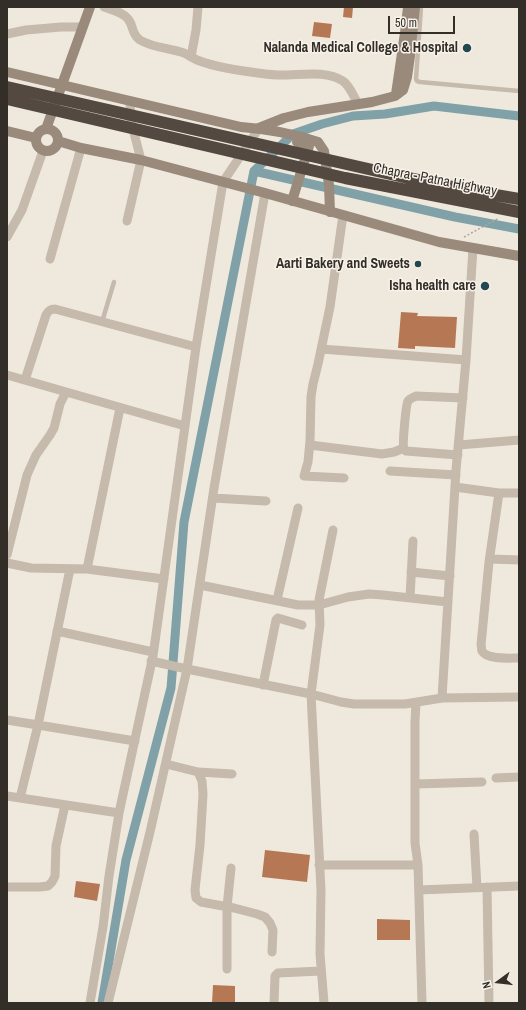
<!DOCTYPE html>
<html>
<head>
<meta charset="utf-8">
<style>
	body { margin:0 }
	#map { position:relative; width:526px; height:1010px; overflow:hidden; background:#efe9dd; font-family:"Archivo Narrow",sans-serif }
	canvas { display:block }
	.frame { position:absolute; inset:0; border:8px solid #342e29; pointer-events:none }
	.north { position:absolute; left:478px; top:962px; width:40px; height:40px; -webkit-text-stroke:3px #f7f2e9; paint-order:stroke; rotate:255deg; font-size:11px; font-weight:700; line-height:16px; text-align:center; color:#342e29 }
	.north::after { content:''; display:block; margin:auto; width:14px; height:18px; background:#342e29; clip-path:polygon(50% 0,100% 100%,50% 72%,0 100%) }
	.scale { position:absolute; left:388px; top:16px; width:67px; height:18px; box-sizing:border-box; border:2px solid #342e29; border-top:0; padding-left:5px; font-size:12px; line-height:14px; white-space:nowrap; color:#342e29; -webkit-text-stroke:3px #f7f2e9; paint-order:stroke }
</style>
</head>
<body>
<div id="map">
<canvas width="526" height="1010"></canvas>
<div class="frame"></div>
<div class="north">N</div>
<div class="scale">50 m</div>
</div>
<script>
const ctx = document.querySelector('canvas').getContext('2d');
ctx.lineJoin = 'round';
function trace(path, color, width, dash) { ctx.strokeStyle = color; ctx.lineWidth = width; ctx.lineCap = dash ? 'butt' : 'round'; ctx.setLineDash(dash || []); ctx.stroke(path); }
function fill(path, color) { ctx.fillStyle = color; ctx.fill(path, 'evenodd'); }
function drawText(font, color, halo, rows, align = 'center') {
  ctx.font = font + ' "Archivo Narrow",sans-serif'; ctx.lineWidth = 3; ctx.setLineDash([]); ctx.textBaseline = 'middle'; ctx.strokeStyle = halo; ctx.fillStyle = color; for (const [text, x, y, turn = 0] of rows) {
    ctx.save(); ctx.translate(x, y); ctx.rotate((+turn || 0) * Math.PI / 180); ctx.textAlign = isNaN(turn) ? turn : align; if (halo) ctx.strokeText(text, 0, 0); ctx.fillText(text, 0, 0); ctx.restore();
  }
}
const canal = new Path2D(`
	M254 171 455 217 519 229
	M102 1003 126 860 171 688 184 522 254 171 293 134 322 124 353 116 385 114 434 106 519 116`);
const building = new Path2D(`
	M344 7H353L352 18 343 17Z
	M314 22 332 24 330 38 312 36Z
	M401 312 418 313 417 316 457 317 455 348 415 346V349L398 348Z
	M265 850 310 855 307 882 262 877Z
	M76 881 100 884 97 901 74 897Z
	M377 919 410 920V940H377Z
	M213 985 235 986V1003H212Z`);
const path = new Path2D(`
	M464 237 499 218`);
const lane = new Path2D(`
	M421 7 416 79 417 81 420 82 519 91
	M102 322 114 282`);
const street = new Path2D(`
	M104 7C112 10 123 12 128 19 134 26 131 34 140 40 153 48 170 48 184 53 188 55 193 58 197 60 207 64 216 66 226 68 243 71 260 74 277 75 298 76 324 69 343 81 350 86 354 97 358 104
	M7 34 26 30 61 27H83
	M191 57 196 30 198 7
	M343 215 340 236 330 307 318 364 313 384 311 397 310 441 308 462 304 476 344 478
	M127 221 141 160 131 121 130 101
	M7 237 22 210 43 151
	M50 259 81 148
	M321 349 466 360
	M7 375 185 426
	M25 380 46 315C48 311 50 309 55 309L196 347
	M310 445 382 454 394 452 404 448
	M459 445 519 440
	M458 455 406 451C405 450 404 450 404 449 402 445 406 405 408 401 410 398 413 398 416 396L463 398
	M390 471 456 475
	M455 487 499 493H519
	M499 493 489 562 481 645C482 647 481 649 482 651 487 660 510 658 519 658
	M213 498 266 501
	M7 555 27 475 36 455 50 435 54 428 60 404 66 392
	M490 559 519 560
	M7 563 31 568 87 569 120 408
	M87 569 164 579
	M411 572 450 576
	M200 585 298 605H319L348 597 369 594 383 595 448 602
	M410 598 413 541
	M277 600 298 508
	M57 631 153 652
	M151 661 187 669 311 694 341 702 354 704H405L442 698 519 697
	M263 685 276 620 278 618 302 625
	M442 698 456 470 466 360 473 248
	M416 703 415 721V843L418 865 422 1003
	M7 720 38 725 135 741
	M166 764 198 772 202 781 203 794 200 845 195 890 196 898 201 902 234 908 257 914 265 917 270 923 273 930 272 952
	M198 772 232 774
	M496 778 519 777
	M416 784 482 782
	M7 796 119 813
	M20 798 38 725 70 569
	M474 834 477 888
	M319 865H418
	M7 887H40L48 886 52 882 55 876 56 846 65 805
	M487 887 489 1003
	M419 890 519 886
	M227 969V907L231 868
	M90 1003 103 927 109 876 119 813 153 656 196 347 223 182 259 128
	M108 1003 150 832 187 669 214 488 265 193
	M274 1003 275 976 278 973 321 971
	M324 1003 320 954 321 890 311 694 320 625 319 600 333 530`);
const secondary = new Path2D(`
	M7 72 241 127C270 129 291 133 318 142L324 151 329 185 330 212
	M396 94 405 33 408 7
	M259 128 284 118 308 112 372 102 395 96 403 90 407 77 410 56 415 7
	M36 140a11 11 0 1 1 22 0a11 11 0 1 1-22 0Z
	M46 129 90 7
	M7 131 36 138
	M58 141 81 148 141 160 265 193 439 242 519 256
	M292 201 309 146 297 142`);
const highway = new Path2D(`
	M7 87 408 178 472 191 519 199
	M7 99 345 178 519 212`);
const markers = [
	[467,48,5,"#244850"],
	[418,264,4,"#244850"],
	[485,286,5,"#244850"]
];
const poiNames = [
	["Nalanda Medical College & Hospital",458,48],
	["Aarti Bakery and Sweets",410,264],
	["Isha health care",476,286]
];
const streetNames = [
	["Chapra - Patna Highway",435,180,11]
];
trace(canal, '#80a1a8', 9);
fill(building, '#b67854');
trace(path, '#b1a595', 1.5, [2, 2]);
trace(lane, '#c5baab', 4.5);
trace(street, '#c5baab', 9);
trace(secondary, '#998a7c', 10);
trace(highway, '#544941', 12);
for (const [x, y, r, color] of markers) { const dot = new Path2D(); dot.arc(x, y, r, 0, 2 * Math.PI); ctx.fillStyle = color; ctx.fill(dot); trace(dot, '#f7f2e9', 1.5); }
drawText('bold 14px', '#342e29', '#f7f2e9', poiNames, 'right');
drawText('14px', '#342e29', '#f7f2e9', streetNames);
</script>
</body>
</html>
